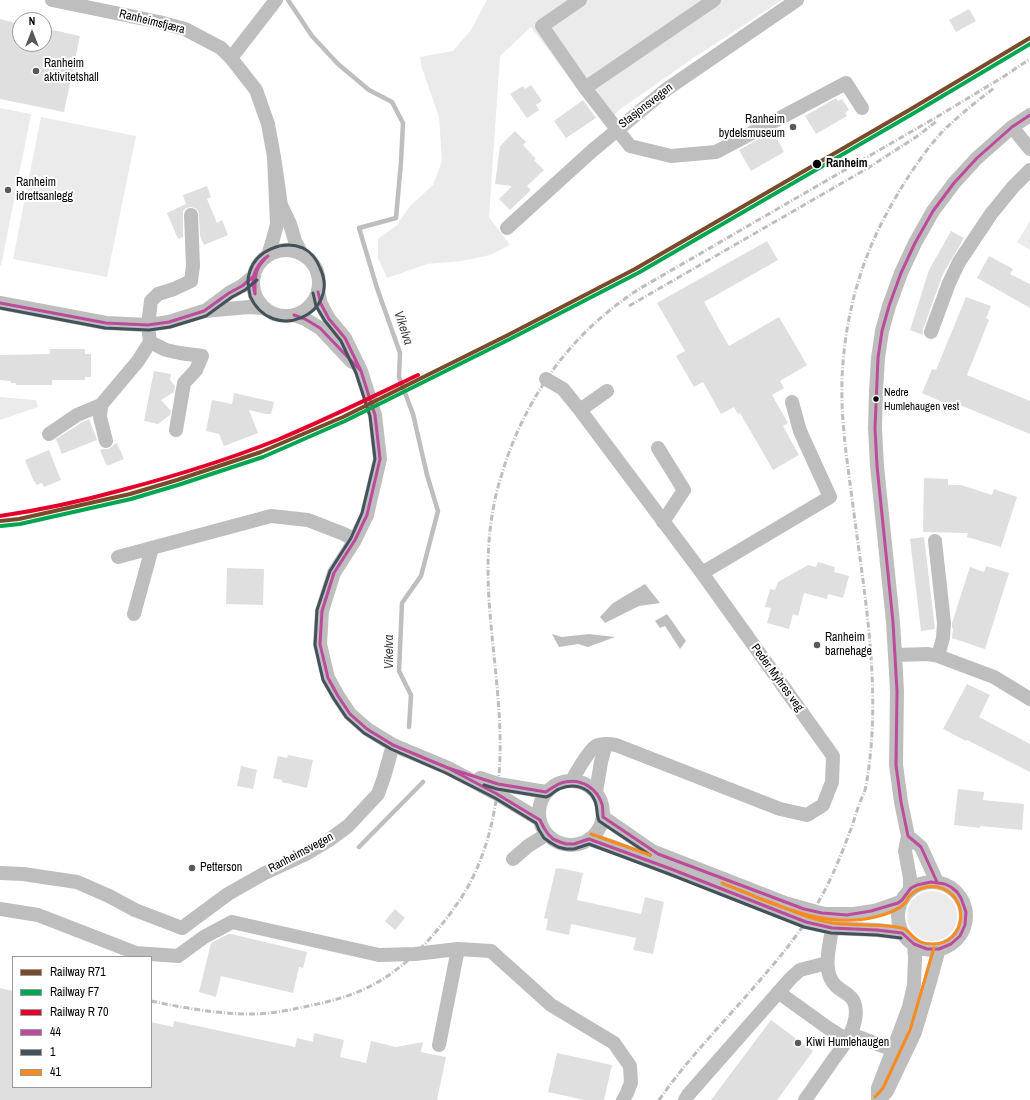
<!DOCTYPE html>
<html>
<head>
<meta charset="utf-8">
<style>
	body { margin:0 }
	#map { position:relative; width:1030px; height:1100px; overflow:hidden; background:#fff; font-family:"Archivo Narrow",sans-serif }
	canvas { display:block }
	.legend { position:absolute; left:12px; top:956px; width:140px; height:132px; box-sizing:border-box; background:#fff; border:1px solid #999; margin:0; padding:5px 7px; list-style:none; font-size:12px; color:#000 }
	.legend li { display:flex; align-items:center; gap:8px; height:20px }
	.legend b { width:20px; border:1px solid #999 }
	.north { position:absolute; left:12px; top:12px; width:40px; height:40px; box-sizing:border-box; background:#fff; border:1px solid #999; border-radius:50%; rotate:0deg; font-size:11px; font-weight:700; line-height:16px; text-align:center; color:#000 }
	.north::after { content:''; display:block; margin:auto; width:14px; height:18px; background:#595959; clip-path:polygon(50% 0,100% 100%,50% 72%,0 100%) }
</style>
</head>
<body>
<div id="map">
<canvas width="1030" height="1100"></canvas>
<ul class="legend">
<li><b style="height:5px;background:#7a4b2a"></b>Railway R71</li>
<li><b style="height:5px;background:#00a651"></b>Railway F7</li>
<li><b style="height:5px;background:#e4002b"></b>Railway R 70</li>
<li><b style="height:5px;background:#bd4b9b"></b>44</li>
<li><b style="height:5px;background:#43525a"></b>1</li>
<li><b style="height:5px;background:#f68b1f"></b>41</li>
</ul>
<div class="north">N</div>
</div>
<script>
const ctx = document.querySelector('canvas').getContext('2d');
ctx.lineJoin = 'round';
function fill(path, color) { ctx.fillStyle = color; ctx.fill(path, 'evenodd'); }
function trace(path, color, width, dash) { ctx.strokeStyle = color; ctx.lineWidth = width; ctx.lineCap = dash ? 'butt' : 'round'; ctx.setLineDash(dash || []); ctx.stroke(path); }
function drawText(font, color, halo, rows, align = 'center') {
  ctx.font = font + ' "Archivo Narrow",sans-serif'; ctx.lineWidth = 4; ctx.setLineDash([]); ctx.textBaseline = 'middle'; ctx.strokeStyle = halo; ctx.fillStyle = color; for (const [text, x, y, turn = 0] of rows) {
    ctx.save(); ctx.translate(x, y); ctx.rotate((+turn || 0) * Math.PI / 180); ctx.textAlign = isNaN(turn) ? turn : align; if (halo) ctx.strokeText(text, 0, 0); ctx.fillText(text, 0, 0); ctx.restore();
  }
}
const green = new Path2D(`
	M487 0H782L695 57 619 110 605 125 531 27 500 56 489 217 510 245 490 255 462 261 427 264 387 278 378 258V239L397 225 410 206 433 185 442 161 439 117 422 68 420 57 453 51 471 30Z
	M0 108 31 114 1 266 0 265Z
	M41 117 136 136 107 277 13 259Z
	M1030 221V250L1017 242Z
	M0 397 36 400 38 407 0 420Z
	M907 916a25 25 0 1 1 50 0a25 25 0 1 1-50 0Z`);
const water = new Path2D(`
	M645 584 660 603 639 606 605 623 600 617 613 603Z
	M667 614 686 641 680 649 665 626 660 628 655 621Z
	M552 634 562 637 589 634 615 637 588 647 578 644 559 647Z`);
const stream = new Path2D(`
	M288 0 312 36 338 64 369 90 392 102 403 123 401 162 396 218 359 228 377 288 400 353 399 377 413 414 427 475 438 511 421 576 402 603 399 671 411 695 409 727
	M359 847 423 782`);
const building = new Path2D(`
	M969 9 976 21 956 32 949 20Z
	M0 19 20 24V44H44V28L80 36 64 112 0 99Z
	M531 85 542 101 536 105 539 110 527 118 510 94 523 86 525 89Z
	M836 98 838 101 842 99 849 110 845 113 847 116 816 134 805 116Z
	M583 100 596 118 566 138 554 121Z
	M515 131 526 142 523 145 536 159 534 160 544 170 527 186 531 190 510 210 499 199 512 186 495 184 500 146Z
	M773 131 784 152 751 171 739 150Z
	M207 186 211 197 207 199 217 223 222 220 228 235 204 245 200 236 199 215 198 211 195 208 190 207 186 208 183 211V237L178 239 167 213 186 204 183 195Z
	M951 231 964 238 943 274 923 329V335L910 330 929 270Z
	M767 241 778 260 704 302 729 346 779 317 807 365 780 381 784 388 772 395 788 423 783 426 799 455 773 470 740 413 738 414 734 407 721 414 703 382 694 387 676 356 685 351 657 303Z
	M989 256 1013 269 1010 274 1030 284V308L977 278Z
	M966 297 991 306 986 318 989 320 967 375 1030 401V434L955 403 954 407 922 393 932 369 936 370Z
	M50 349H85V354H91V377H85V380H52V385H16V383H11V381L0 380V355L50 354Z
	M154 371 171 374 170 380 175 386 174 392 161 400 171 411 170 415 158 424 144 421Z
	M234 393 274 402 271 414H266L249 410 258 433 224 446 219 434 206 431 212 400 232 404Z
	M89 419 97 440 62 454 56 439 81 423Z
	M117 443 124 459 107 466 100 450 103 449H108L112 447 114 444Z
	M49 450 61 480 44 487 42 483 36 485 35 481 34 482 25 460Z
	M924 478 948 479V485H961L992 495 994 489 1017 497 1001 547 967 537 968 533 923 532Z
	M924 537 935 629 921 631 910 539Z
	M818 562 835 567 834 572 849 576 843 598 828 594 827 599 804 593 798 616 793 614 789 629 767 623 771 608 765 607 770 589 775 590 778 582 808 565 816 567Z
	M986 566 1009 573 985 649 952 638 953 628H952V623L970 567 984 572Z
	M227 568 264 569 263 605 226 604Z
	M967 684 990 695 979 717 1030 744V772L967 740 966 741 943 729Z
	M288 755 313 760 307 788 282 782V780L273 778 278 756 287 758Z
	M241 766 257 770 253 789 237 786Z
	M958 789 984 792 983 800 1024 804 1022 830 980 826V828L954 825Z
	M556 868 559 869V868L583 873 577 900 641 914 645 897 664 902 653 954 633 950 636 938 571 924 569 935 546 930 548 919 544 918Z
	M395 909 405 918 395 930 385 921Z
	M228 934H231L307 952 303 968 299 967 293 993 221 976 216 997 199 992 211 943Z
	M0 988 13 991V1087H151V1022L173 1027 174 1021 295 1047 297 1038 313 1042 314 1033 344 1040 340 1057 366 1063 371 1041 396 1047 423 1042 421 1052 446 1057 437 1100H0Z
	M771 1020 813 1051 777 1100H711Z
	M557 1053 612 1065 604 1100H584L548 1092Z`);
const minor = new Path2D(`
	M52 0 159 22 185 29 221 48 231 58 256 90 268 124 274 157
	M580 0 542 26 585 88 630 146 671 156 716 152 846 83 862 108
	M231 58 276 0
	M585 88 714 0
	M1012 127 1030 149
	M507 228 593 150 667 89 797 0
	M253 283a33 33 0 1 1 66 0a33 33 0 1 1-66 0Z
	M268 255 272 243 277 224 274 157 281 205 290 224 295 241 302 254
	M318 292 321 304 329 319 345 338 361 371 375 415 380 459 367 515 355 540 334 573 322 611 320 644 328 678 338 696 350 714 367 729 393 745 448 768 497 794 540 820
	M0 303 106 323 148 325 169 322 204 311 249 307 264 308
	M205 311 229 293 242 286 254 276
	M294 315 305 319 320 328 352 362
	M931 332 949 283 959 262 991 214 1013 187 1030 170
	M150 342 166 350 180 353 202 356 196 370 184 383 176 430
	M546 379 563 389 580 410 702 573 833 756 832 782 823 805 807 815 780 809 616 745C610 744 602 743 596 746 590 749 576 773 572 780
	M580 410 607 391
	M49 434 77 415 101 405
	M106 441 100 417 101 405 138 361 150 342 148 325 151 301 158 294 174 289 191 281 193 266 191 215
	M658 448 684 490 663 522
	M935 541 944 623 943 638 938 656
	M118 557 271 516 308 520 344 534 355 540
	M702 573 830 497 800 431 792 402
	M134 614 152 548
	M895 655 928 654 938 656 994 677 1030 699
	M480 778 498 784 546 792
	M539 813a32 32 0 1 1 64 0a32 32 0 1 1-64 0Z
	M596 792 601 762 606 744
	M603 817 652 851 785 903 813 911 825 914H854L874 911 900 902
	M908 836 921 847 937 882
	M589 839 616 848 682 873 806 922 832 928 877 930 902 933
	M513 859 528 846 547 834
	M0 873 23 874 77 882 109 896 135 910 182 928 228 894 265 873 306 854 329 840 348 826 378 794 384 777 393 745
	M898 916a34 34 0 1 1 68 0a34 34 0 1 1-68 0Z
	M910 889V878L905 851 908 836 901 802 896 765 897 691 895 655 893 622 877 466 875 428 876 392 878 358 882 331 889 306 901 273 915 243 933 211 954 183 977 158 1012 127 1030 115
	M0 909 38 915 136 953 178 956 204 937 232 922 379 955 415 954 458 949 491 951 551 1005 614 1043 630 1066 631 1083 626 1095 623 1100
	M778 992 828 1028 847 1040
	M851 1034 893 1050
	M439 1045 458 949
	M685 1100 688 1095 791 978 800 970 827 963
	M805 1100C814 1087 824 1073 833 1060 839 1052 846 1043 850 1034 855 1025 858 1011 854 1002 851 994 842 992 836 986 821 972 830 946 832 928
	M878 1100V1088L902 1026 909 1007 914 985 915 957 914 945
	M879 1100 887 1091 909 1045 915 1032 929 985 939 949`);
const rail = new Path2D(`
	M629 306 868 168 916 137 937 121
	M151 1001C184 1008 218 1014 252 1014 271 1014 290 1010 308 1006 327 1002 345 998 362 990 390 978 414 957 434 934 448 917 462 899 472 879 491 841 499 797 500 755 502 673 478 591 493 510 496 491 502 473 508 455 534 385 576 330 639 289L940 115 1003 77 1030 59
	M659 1100C689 1057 727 1019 761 979 780 957 798 935 813 911 828 887 839 861 849 834 853 824 856 813 860 802 862 797 865 792 866 786 883 690 864 594 852 498 846 453 839 408 843 363 847 310 862 258 888 211 902 185 922 154 942 132 958 116 976 102 994 88`);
const bus1 = new Path2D(`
	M318 292 321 304 329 319 345 338 361 371
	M255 294C254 290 253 285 253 281 253 272 260 261 268 256
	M255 294C255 276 254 269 268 256
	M0 303 106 323 148 325 169 322 204 311 229 293 242 286 254 276
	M294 315 305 319 320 328 361 371
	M361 371 375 415 380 459 367 515 355 540 334 573 322 611 320 644 328 678 338 696 350 714 367 729 393 745
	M393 745 448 768
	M393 745 448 768
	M448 768 498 784 546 792C552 788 558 783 565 782 582 778 597 789 602 804 603 808 603 813 603 817L658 854 804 909 822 913 847 915 871 911 898 903 902 900 911 888 917 885 931 882 945 884 951 887 957 892 961 898 966 912 965 925 960 936 951 944 939 949H927L914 944 902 933 877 930 832 928 806 922 671 869 589 839 574 844H566L560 842 553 839 548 834 544 828 540 820 497 794Z
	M937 882 921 847 908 836 901 802 896 765 897 691 893 622 877 466 875 428 878 358 882 331 889 306 901 273 915 243 933 211 954 183 977 158 1012 127 1030 115`);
const bus2 = new Path2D(`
	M313 293 316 306 325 321 341 341 356 373 370 416 375 459 362 513 351 538 330 571 317 610 315 645 323 680 334 699 346 717 364 733 391 749 446 773 495 798 536 823 539 830 544 838 551 843 558 847 566 849H574L589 844 669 874 804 927 831 933 877 935 901 938
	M250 295C249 290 248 285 248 280 248 277 249 274 250 271 257 250 283 240 303 248 311 252 317 260 320 268 342 314 272 345 250 296
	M0 308 105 328 149 330 170 327 206 316 232 297 245 290 257 280
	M484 785 497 789 546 797C551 796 554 791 559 789 572 783 588 786 594 799 598 806 596 814 599 821L650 855`);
const bus3 = new Path2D(`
	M591 834 650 855
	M722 883C770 902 822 930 875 917 884 915 896 911 903 905 906 903 907 901 908 898 914 889 928 885 938 887 971 895 967 944 933 944 927 944 920 943 916 939 911 936 908 929 902 928 879 923 855 926 832 923 813 920 796 913 778 905 759 898 740 891 722 883Z
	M875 1097 883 1088 910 1030 934 948`);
const rail1 = new Path2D(`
	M0 521 19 519 130 494 177 480 261 452 343 417 508 335 635 269 911 109 1030 38`);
const rail2 = new Path2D(`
	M1 526 20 524 131 499 178 485 263 457 345 421 510 339 638 273 914 113 1030 44`);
const rail3 = new Path2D(`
	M0 516C41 510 82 501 122 490 175 476 227 460 277 440 325 420 372 397 418 375`);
const markers = [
	[36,71,4,"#595959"],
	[793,127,4,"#595959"],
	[817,164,5,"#000"],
	[8,190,4,"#595959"],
	[876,399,3.5,"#000"],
	[817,645,4,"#595959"],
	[192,868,4,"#595959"],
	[798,1043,4,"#595959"]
];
const busNames = [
	["Nedre",884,393],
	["Humlehaugen vest",884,407]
];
const streetNames = [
	["Ranheimsfjæra",152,22,14],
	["Stasjonsvegen",646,106,-38],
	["Peder Myhres veg",777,678,54],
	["Ranheimsvegen",301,853,-28]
];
const poiNames = [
	["Ranheim",44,64],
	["aktivitetshall",44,78],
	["Ranheim",785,120,"right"],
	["bydelsmuseum",785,134,"right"],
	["Ranheim",16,183],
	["idrettsanlegg",16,197],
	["Ranheim",825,638],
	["barnehage",825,652],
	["Petterson",200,868],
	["Kiwi Humlehaugen",806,1043]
];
const stopNames = [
	["Ranheim",826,164]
];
const waterNames = [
	["Vikelva",403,328,72],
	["Vikelva",390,652,-90]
];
fill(green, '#ebebeb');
fill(water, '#bebebe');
trace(stream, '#bebebe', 4.5);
fill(building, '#dfdfdf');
trace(minor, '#bebebe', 14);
trace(rail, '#bebebe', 3, [6, 2, 1, 2]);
trace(bus1, '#bd4b9b', 3);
trace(bus2, '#43525a', 3);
trace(bus3, '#f68b1f', 3);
trace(rail1, '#7a4b2a', 4);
trace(rail2, '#00a651', 4);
trace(rail3, '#e4002b', 4);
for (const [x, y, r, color] of markers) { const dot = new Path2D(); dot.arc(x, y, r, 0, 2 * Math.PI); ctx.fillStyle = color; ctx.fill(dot); trace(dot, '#fff', 1.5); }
drawText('11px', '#000', '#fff', busNames, 'left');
drawText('12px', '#000', '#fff', streetNames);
drawText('12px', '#000', '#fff', poiNames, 'left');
drawText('bold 12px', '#000', '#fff', stopNames, 'left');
drawText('italic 13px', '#434343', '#fff', waterNames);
</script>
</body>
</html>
